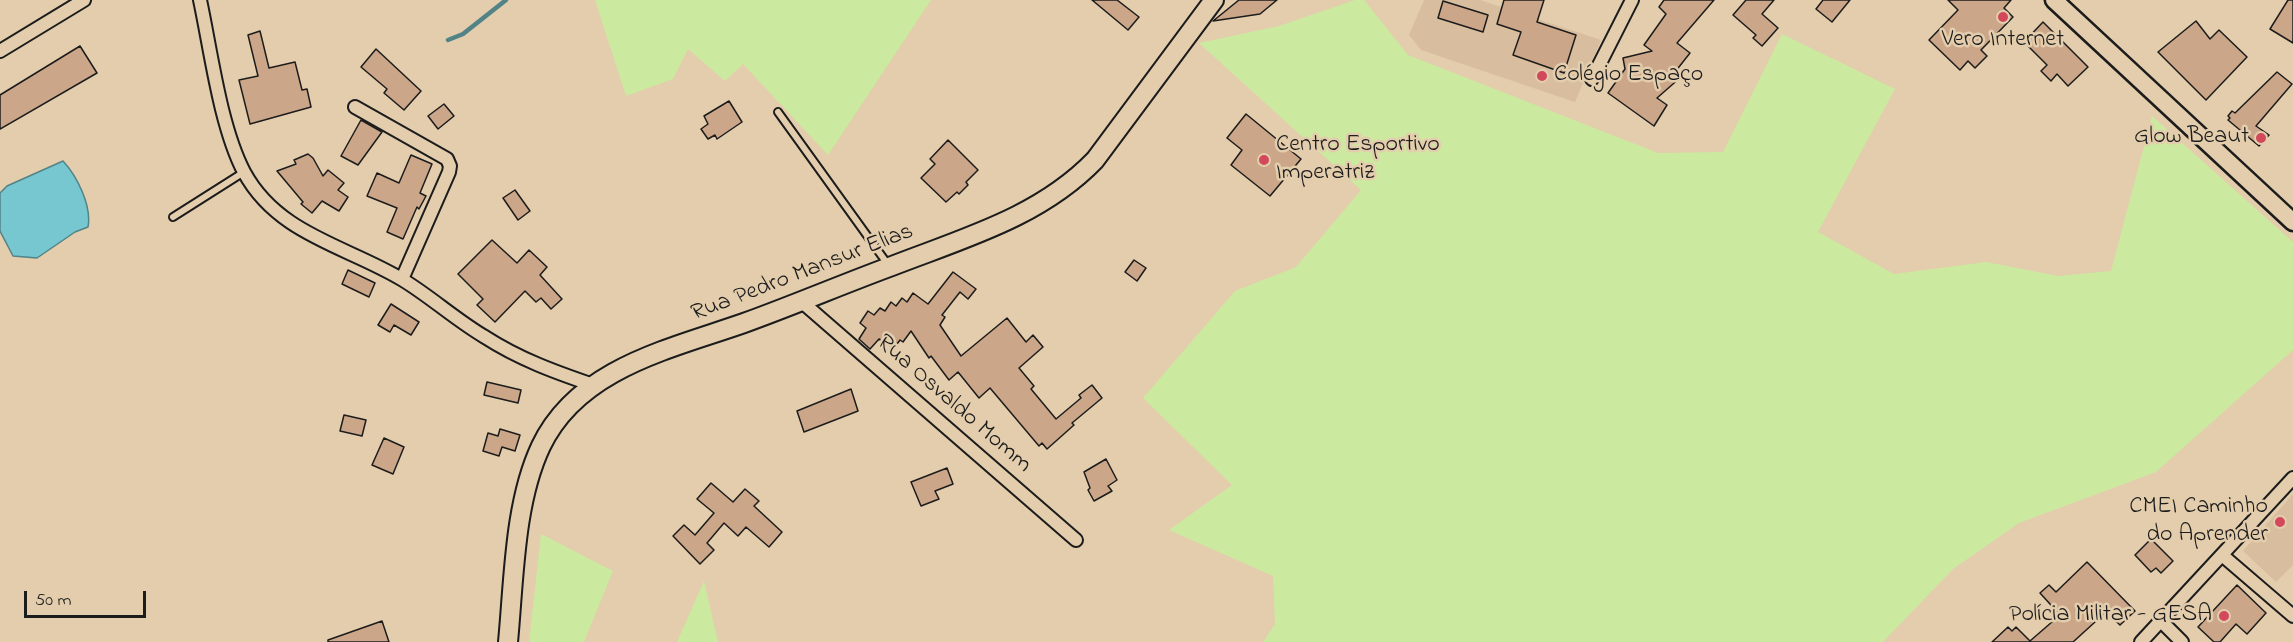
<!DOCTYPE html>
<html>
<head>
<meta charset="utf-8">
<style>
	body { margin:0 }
	#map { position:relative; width:2293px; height:642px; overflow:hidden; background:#e3cdac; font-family:"Indie Flower",sans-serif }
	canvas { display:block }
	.scale { position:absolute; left:24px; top:591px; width:122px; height:27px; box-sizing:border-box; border:3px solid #1c1c1c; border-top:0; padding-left:8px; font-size:18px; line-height:21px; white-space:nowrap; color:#1c1c1c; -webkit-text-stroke:4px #e3cdac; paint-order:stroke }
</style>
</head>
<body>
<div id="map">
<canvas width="2293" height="642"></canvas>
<div class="scale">50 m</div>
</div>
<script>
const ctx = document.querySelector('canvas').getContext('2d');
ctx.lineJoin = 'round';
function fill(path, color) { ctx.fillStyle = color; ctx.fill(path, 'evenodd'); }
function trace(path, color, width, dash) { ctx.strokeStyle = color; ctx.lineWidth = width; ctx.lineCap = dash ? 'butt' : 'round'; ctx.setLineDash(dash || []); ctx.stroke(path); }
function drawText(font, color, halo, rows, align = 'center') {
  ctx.font = font + ' "Indie Flower",sans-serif'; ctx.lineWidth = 5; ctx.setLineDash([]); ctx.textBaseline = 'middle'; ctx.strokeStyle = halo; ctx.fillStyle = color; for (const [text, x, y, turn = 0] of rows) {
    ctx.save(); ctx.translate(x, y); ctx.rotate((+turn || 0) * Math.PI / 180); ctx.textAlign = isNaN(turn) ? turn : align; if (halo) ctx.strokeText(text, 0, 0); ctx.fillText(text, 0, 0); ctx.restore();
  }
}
const built = new Path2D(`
	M1424 0H1480L1601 40 1575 102 1421 50 1409 35Z
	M2293 494V565L2276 582 2243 551Z`);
const green = new Path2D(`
	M595 0H931L828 155 743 64 725 81 688 49 673 79 626 96Z
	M1355 0H1364L1408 55 1658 153 1723 152 1782 34 1895 89 1818 232 1894 274 1986 262 2058 276 2111 271 2152 116 2293 242V350L2156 472 2019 523 1953 569 1883 642H1263L1275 624 1273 576 1169 530 1232 485 1143 398 1235 291 1296 267 1361 190 1199 43 1279 26Z
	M541 534 613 571 584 642H529Z
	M704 581 718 642H677Z`);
const water = new Path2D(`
	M63 161C77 176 92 206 88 227L75 232 37 258 13 256 0 231V193L7 186Z`);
const stream = new Path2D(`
	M448 40 463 34 506 0`);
const building = new Path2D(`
	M1092 0H1117L1139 17 1128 30Z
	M1239 0H1277L1260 14 1213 21Z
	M1504 0H1544L1537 22 1576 35 1564 73 1513 55 1521 32 1497 24Z
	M1664 0H1714L1677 43 1690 53 1675 72 1681 77 1657 98 1667 105 1654 126 1608 93 1625 69 1623 58 1652 51 1644 45 1666 14 1659 7Z
	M1746 0H1774L1762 14 1778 28 1762 46 1753 38 1756 35 1733 15Z
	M1823 0H1850L1832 22 1816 9Z
	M1948 0H2011L2004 8 2013 17 1981 50 1987 56 1975 68 1968 61 1960 70 1929 40 1958 10Z
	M2288 0H2293V43L2270 29Z
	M1443 1 1488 15 1483 32 1438 18Z
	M2196 21 2210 39 2219 30 2247 57 2206 100 2158 52Z
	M2043 22 2088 67 2068 86 2057 74 2051 81 2041 71 2047 65 2024 42Z
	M260 31 269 68 295 62 302 90 307 89 311 107 250 124 239 80 258 76 248 35Z
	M80 46 97 73 0 129V95Z
	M376 49 421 91 404 110 384 93 387 89 361 67Z
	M2277 72 2292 84 2256 126 2269 135 2259 146 2228 120 2230 118 2228 116 2232 111 2235 113Z
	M729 101 742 122 717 139 715 135 708 139 701 129 708 124 704 116Z
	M444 104 454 116 438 129 428 116Z
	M1246 114 1301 159 1270 196 1231 165 1242 150 1227 138Z
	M361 120 382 132 358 165 341 156Z
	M948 140 978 170 966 182 968 185 959 194 957 192 946 202 921 178 935 164 930 159Z
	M308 154 313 158 323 176 328 170 344 183 338 190 348 197 339 211 322 201 312 213 301 204 303 202 277 171 296 164 294 160Z
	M411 155 432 164 420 193 426 196 419 209 417 207 403 239 387 232 397 208 367 196 377 173 399 183Z
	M515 190 530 211 518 220 503 198Z
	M492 240 517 263 529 250 547 267 540 275 562 299 551 309 541 298 536 302 525 291 495 322 477 305 483 299 458 274Z
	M1134 260 1146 268 1137 281 1125 272Z
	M348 270 375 283 369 297 342 284Z
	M953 272 976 289 968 299 960 292 942 315 945 317 940 325 961 356 1007 318 1026 342 1033 335 1043 347 1019 368 1034 386 1031 389 1056 419 1081 398 1079 395 1092 385 1102 398 1072 423 1074 425 1047 449 1042 443 1039 446 990 388 979 398 958 372 949 380 931 356 929 358 911 331 903 342 900 340 894 348 879 339 870 349 859 339 866 328 860 323 868 311 874 315 880 308 885 311 891 302 896 306 902 298 907 302 913 293 928 304Z
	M391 304 419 322 411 335 394 325 390 332 378 325Z
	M487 382 521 390 518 403 484 395Z
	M851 389 858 411 804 432 797 411Z
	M344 415 366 420 362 436 340 431Z
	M500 429 520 435 515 451 502 447 499 456 483 451 488 433 498 436Z
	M384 438 404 447 393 474 372 465Z
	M1106 459 1117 480 1108 486 1112 491 1094 501 1088 490 1090 488 1084 472Z
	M947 468 953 484 935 491 939 499 921 506 911 482Z
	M711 483 733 502 745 489 759 501 754 506 782 532 769 547 746 527 738 536 724 523 707 543 714 550 700 564 673 536 684 525 695 535 714 513 697 499Z
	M2151 539 2173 561 2161 573 2156 568 2151 572 2135 555Z
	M2087 562 2135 611 2120 625 2106 612 2073 642H1992L2008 627 2012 631 2016 627 2030 641 2060 615 2040 593 2049 585 2056 592Z
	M2237 585 2266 613 2247 634 2236 624 2220 642H2214L2198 627Z
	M382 621 389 642H328V640Z`);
const service = new Path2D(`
	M778 112 889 266
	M173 217 244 172`);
const minor = new Path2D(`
	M200 0C211 51 220 126 244 172 278 235 347 246 403 280 431 297 456 320 485 337 519 359 555 372 593 385
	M0 51 84 0
	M1592 79 1632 0
	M355 107 447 159 450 166 449 172 402 279
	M802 302 1076 540
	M2222 555 2293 616
	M2161 621 2182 642
	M2141 642 2293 478`);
const tertiary = new Path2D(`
	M2054 0 2293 222`);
const secondary = new Path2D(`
	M508 642C514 580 514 503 541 446 578 368 670 349 744 323 794 305 843 284 892 266 964 238 1040 217 1095 160L1214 0`);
const markers = [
	[2003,17,6,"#d1495b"],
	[1542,76,6,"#d1495b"],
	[2261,138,6,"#d1495b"],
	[1264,160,6,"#d1495b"],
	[2280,522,6,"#d1495b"],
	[2224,616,6,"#d1495b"]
];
const poiNames = [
	["Vero Internet",2003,41,"center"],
	["Colégio Espaço",1554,76,"left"],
	["Glow Beaut",2249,138],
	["Centro Esportivo",1276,146,"left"],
	["Imperatriz",1276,174,"left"],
	["CMEI Caminho",2268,508],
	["do Aprender",2268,536],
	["Polícia Militar - GESA",2212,616]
];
const streetNames = [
	["Rua Pedro Mansur Elias",803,274,-21],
	["Rua Osvaldo Momm",953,405,41]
];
fill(built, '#d8be9e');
fill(green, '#cce9a0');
fill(water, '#76c7cf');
trace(water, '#528387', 1.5);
trace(stream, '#528387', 4.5);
fill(building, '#cca688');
trace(building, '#1c1c1c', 1.5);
trace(service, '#1c1c1c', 10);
trace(minor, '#1c1c1c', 16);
trace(tertiary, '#1c1c1c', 21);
trace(secondary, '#1c1c1c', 22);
trace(service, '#e3cdac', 6);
trace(minor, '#e3cdac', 12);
trace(tertiary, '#e3cdac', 16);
trace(secondary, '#e3cdac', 18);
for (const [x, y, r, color] of markers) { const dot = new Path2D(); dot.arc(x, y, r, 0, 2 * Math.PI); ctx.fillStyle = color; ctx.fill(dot); trace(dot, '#e3cdac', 2); }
drawText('24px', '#1c1c1c', '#e3cdac', poiNames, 'right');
drawText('24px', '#1c1c1c', '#e3cdac', streetNames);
</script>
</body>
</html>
